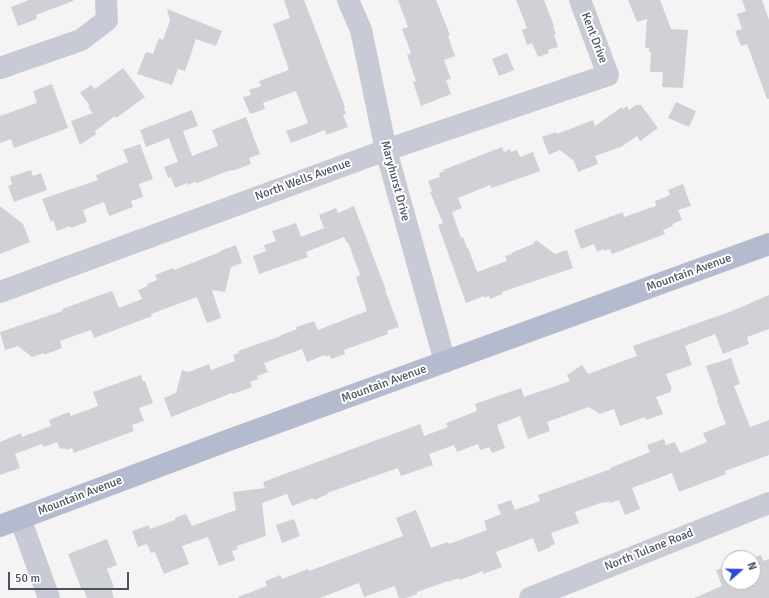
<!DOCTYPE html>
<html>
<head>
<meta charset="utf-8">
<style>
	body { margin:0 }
	#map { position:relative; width:769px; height:598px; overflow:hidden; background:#f5f3f3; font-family:Signika,sans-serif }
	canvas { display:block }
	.north { position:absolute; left:721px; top:550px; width:40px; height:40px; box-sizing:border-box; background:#fff; border:1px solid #b7b9bf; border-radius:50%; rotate:70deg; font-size:11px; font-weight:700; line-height:16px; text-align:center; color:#4b515f }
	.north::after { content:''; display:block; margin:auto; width:14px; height:18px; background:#2949d8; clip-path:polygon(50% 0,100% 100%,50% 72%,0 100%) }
	.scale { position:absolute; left:8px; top:572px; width:121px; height:18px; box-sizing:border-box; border:2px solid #4b515f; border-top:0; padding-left:5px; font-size:12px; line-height:14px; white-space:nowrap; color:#4b515f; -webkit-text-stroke:3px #fff; paint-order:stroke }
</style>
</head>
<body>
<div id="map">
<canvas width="769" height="598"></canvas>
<div class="north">N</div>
<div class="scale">50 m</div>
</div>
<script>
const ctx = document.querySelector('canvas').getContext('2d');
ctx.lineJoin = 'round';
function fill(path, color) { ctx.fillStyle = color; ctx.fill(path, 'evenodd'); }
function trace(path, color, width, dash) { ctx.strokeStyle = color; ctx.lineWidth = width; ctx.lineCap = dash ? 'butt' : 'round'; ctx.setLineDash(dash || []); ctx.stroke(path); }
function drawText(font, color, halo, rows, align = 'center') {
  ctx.font = font + ' Signika,sans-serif'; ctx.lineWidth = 4; ctx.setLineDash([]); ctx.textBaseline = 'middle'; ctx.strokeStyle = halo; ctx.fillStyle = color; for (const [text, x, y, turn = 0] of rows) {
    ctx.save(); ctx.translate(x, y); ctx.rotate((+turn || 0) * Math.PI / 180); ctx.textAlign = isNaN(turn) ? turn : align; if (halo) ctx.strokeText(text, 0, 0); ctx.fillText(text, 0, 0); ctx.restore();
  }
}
const building = new Path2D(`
	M29 0H73V1L36 15 37 19 18 26 11 7Z
	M284 0H304L345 107 344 108 346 114 343 115 348 127 326 135 325 130 291 143 286 131 308 123 296 91 263 103 265 109 250 114 243 97 251 95 249 90 261 86 259 81 289 70 273 24 290 18Z
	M398 0H436L450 35 448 36 455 56 444 60 451 79 446 80 451 94 421 106 413 82 416 81 407 55 411 53 402 29 408 27Z
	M516 0H544L554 26H553L556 34 554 35 558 47 548 50 549 53 538 57 532 43 527 45 522 30 527 28Z
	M628 0H660L671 29 688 30 683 88 662 87 663 72H650L651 52H649V48H645L647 19 637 22Z
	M742 0H762L769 20V99H767L747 44 741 46 735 31 742 29 737 14 746 11Z
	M167 9 222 31 216 46 196 39 185 71 178 69 172 85 137 74 145 54 147 52 153 54 159 38 163 40 170 21Z
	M507 53 514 70 499 76 492 59Z
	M123 68 145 97 116 118 115 116 95 131 96 134 80 145 71 121 93 113 88 107 90 106 80 93 91 85 95 89Z
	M52 84 68 128 14 148 11 139 0 143V116L37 103 33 91Z
	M676 102 696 111 689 127 668 118Z
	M636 105H641L658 128 640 141 637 136 621 147 595 156 598 164 578 172 574 161 560 150 549 155 542 137 556 132 557 134 593 120 595 126 622 107 623 109 627 106 629 110Z
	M192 110 198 126 183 131 192 156 218 146 212 130 246 117 260 154 249 158 251 164 235 170 228 171 197 183 194 182 188 185 187 183 175 188 171 177 168 178 164 167 178 162 169 138 146 147 140 130Z
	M140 144 153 179 139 184 143 197 131 201 133 207 109 216 104 202 83 210 87 222 71 228 70 226 57 231 53 220 51 222 42 199 98 180 96 175 128 162 123 150Z
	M502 147 504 152 510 149 511 152 517 150 520 157 533 152 540 171 492 188 490 185 458 198 462 208 452 212 461 238 463 237 467 248H468L477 272 507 261 505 256 512 254 511 253 533 244 536 240 555 254 567 250 573 268 502 292V294L490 299 489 296 484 298V296L466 303 438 225 443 223 430 192 432 191 428 181 440 177 439 173 444 171 443 170Z
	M31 170 33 176 41 173 47 190 14 202 8 186 12 184 10 177Z
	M683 184 691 206 678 210 682 220 672 224 673 226 663 230 665 234 612 254 610 249 604 251 603 249 597 252 594 244 581 249 574 230 623 212 624 217 656 206 655 201 670 195 668 190Z
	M0 206 23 224 30 242 0 254Z
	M354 206 386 290H385L399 327 387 331 388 334 344 350 345 354 331 359 330 355 325 357V355L307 362 302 349 264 363 268 372 257 376 258 379 250 382 252 387 233 394 232 393 171 417 164 398 176 393 182 370 189 372 209 364 211 370 235 361 233 355 239 353 238 351 281 336V335L297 329 296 327 314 321 318 330 367 311 356 277 360 275 348 242 347 243 344 237 306 252 308 257 259 274 253 256 266 251 264 245 276 241 272 231 296 223 301 237 324 228 319 215 336 208 338 213Z
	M236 245 242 263 231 267 225 292 212 290 221 318 207 323 197 297 151 314 152 316 94 338 91 330 60 341 62 348 44 355V353L32 357 18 346 5 350 0 332 63 311 62 309 112 291 119 308 142 299 138 290 148 286 147 284 157 280 155 275 173 268 174 270 220 252V251Z
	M769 295V329L747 337 749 344 723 354 715 334 685 346 692 365 666 374 672 389 670 390 671 392 656 397 663 414 646 420 645 417 620 426 614 409 600 414 589 407 547 422 550 431 528 439 520 416 497 425 505 448 492 453 489 447 480 450 478 444 457 452 454 445 429 454 433 465 401 476 398 468 327 493 328 494 314 500 313 498 292 506 287 494 262 503 266 536 237 546 238 549 232 551 235 560 219 566 208 537 182 546 189 564 164 574 155 552 151 553 147 544 138 547 132 531 149 525 150 529 175 520V518L186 514 192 526 236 510 233 492 265 488 263 482 420 424 424 436 448 427 446 423 477 411 475 404 521 388 524 397 570 381 567 375 582 365 588 374 637 356 633 346 732 311Z
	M731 358 740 384 734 386 750 427 769 420V455L725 471 726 474 679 492 672 473 632 488 640 509 625 515 619 500 610 503 609 501 604 503 603 502 575 512 579 523 551 533 555 544 550 546 551 547 538 552 533 538 496 552 502 567 483 574V571L460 580 459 578 448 582V581L417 592V594L406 598H399L395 586 364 597 359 583 320 598H238V597L267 586 265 581 280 575 282 579 308 569 309 571 403 536 396 518 416 510 431 548 448 542 449 544 487 530 484 521 501 514 497 505 511 500 515 510 540 501 538 495 611 469 610 468 650 452 647 445 664 439 666 445 675 442 680 453 707 442 703 433 726 424 717 401 718 400 706 366Z
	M141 375 143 381H145L153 403 139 408 144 421 132 425 134 431 74 453 72 448 66 450 65 448 60 449 57 442 44 447 42 444 15 454 20 468 0 475V442L21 433 22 437 51 426 49 420 69 412 71 416 98 406 93 392Z
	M294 519 300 536 282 543 276 525Z
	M107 539 117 565 107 569 114 587 111 588 114 598H87L83 588H81L68 554Z
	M761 555 763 561 769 559V598H694L722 586 716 570 729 565V582H753V558Z`);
const minor = new Path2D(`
	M348 0 361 30 386 150 445 362
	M0 68 81 40 107 20 106 0
	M0 292 386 150 608 75 580 0
	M20 518 49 598
	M530 598 769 503`);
const major = new Path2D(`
	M0 526 229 440 769 244`);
const streetNames = [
	["Kent Drive",594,38,69],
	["North Wells Avenue",303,180,-20],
	["Maryhurst Drive",395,181,75],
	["Mountain Avenue",689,273,-20],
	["Mountain Avenue",384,384,-20],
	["Mountain Avenue",80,496,-21],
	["North Tulane Road",649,550,-22]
];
fill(building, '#d0d1d6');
trace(minor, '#c8cbd6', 22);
trace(major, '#b5bbcf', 22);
drawText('12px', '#4b515f', '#fff', streetNames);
</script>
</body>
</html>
